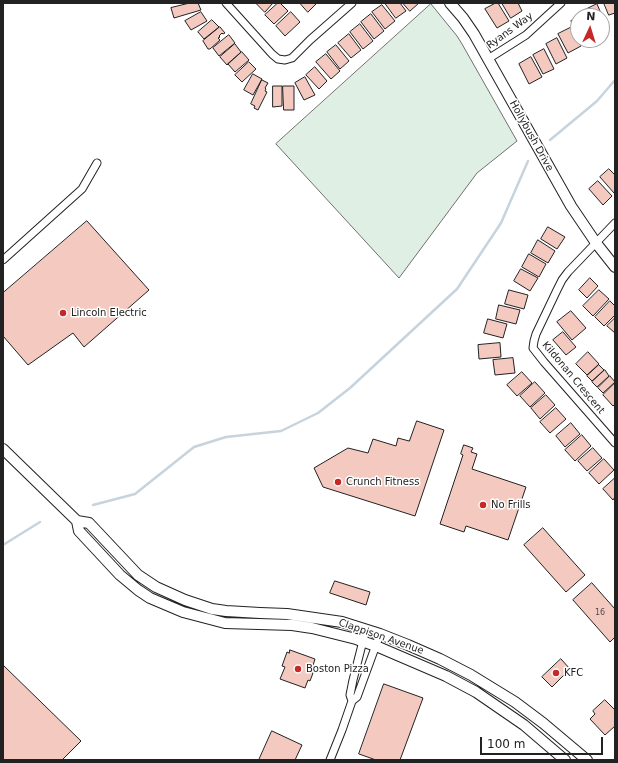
<!DOCTYPE html>
<html>
<head>
<meta charset="utf-8">
<style>
	body { margin:0 }
	#map { position:relative; width:618px; height:763px; overflow:hidden; background:#fff; font-family:"DejaVu Sans",sans-serif }
	canvas { display:block }
	.frame { position:absolute; inset:0; border:4px solid #222; pointer-events:none }
	.north { position:absolute; left:570px; top:8px; width:40px; height:40px; box-sizing:border-box; background:#fff; border:1px solid #a7a7a7; border-radius:50%; rotate:4deg; font-size:11px; font-weight:700; line-height:16px; text-align:center; color:#222 }
	.north::after { content:''; display:block; margin:auto; width:14px; height:18px; background:#c62828; clip-path:polygon(50% 0,100% 100%,50% 72%,0 100%) }
	.scale { position:absolute; left:480px; top:737px; width:123px; height:18px; box-sizing:border-box; border:2px solid #222; border-top:0; padding-left:5px; font-size:12px; line-height:14px; white-space:nowrap; color:#222; -webkit-text-stroke:3px #fff; paint-order:stroke }
</style>
</head>
<body>
<div id="map">
<canvas width="618" height="763"></canvas>
<div class="frame"></div>
<div class="north">N</div>
<div class="scale">100 m</div>
</div>
<script>
const ctx = document.querySelector('canvas').getContext('2d');
ctx.lineJoin = 'round';
function fill(path, color) { ctx.fillStyle = color; ctx.fill(path, 'evenodd'); }
function trace(path, color, width, dash) { ctx.strokeStyle = color; ctx.lineWidth = width; ctx.lineCap = dash ? 'butt' : 'round'; ctx.setLineDash(dash || []); ctx.stroke(path); }
function drawText(font, color, halo, rows, align = 'center') {
  ctx.font = font + ' "DejaVu Sans",sans-serif'; ctx.lineWidth = 3; ctx.setLineDash([]); ctx.textBaseline = 'middle'; ctx.strokeStyle = halo; ctx.fillStyle = color; for (const [text, x, y, turn = 0] of rows) {
    ctx.save(); ctx.translate(x, y); ctx.rotate((+turn || 0) * Math.PI / 180); ctx.textAlign = isNaN(turn) ? turn : align; if (halo) ctx.strokeText(text, 0, 0); ctx.fillText(text, 0, 0); ctx.restore();
  }
}
const green = new Path2D(`
	M431 4 457 36 462 44 517 141 477 173 399 278 276 144Z`);
const stream = new Path2D(`
	M550 140 597 101 615 80
	M93 505 135 494 194 447 226 437 281 431 318 413 350 388 457 289 501 223 528 161
	M3 545 40 522`);
const building = new Path2D(`
	M190 3H198L201 10 174 18 171 8Z
	M256 3H273L265 12Z
	M278 3H280L288 11 274 24 265 15Z
	M300 3H317L308 12Z
	M385 3H400L406 11 396 18Z
	M403 3H419L410 11Z
	M496 3H498L509 21 497 28 485 9Z
	M502 3H518L522 11 511 18Z
	M604 3H615V13L609 15Z
	M597 4 606 25 602 26V16H588L585 10Z
	M382 5 395 21 385 29 372 12Z
	M201 12 207 21 191 30 185 21Z
	M291 12 300 22 285 36 276 26Z
	M371 14 384 31 374 39 361 22Z
	M578 18V35L571 21Z
	M212 20 219 27 204 39 198 32Z
	M360 24 373 41 363 49 350 32Z
	M220 27 225 33 223 34 222 33 219 36 220 37 218 38 220 40 210 49H208L203 41Z
	M572 27 581 46 568 53 558 34Z
	M349 34 361 50 351 58 338 43Z
	M229 35 235 43 219 56 213 48Z
	M557 38 567 58 556 64 546 44Z
	M235 44 241 52 227 65 220 57Z
	M336 45 349 61 340 69 327 52Z
	M544 49 554 69 543 74 533 55Z
	M242 52 249 60 235 72 228 64Z
	M326 54 340 71 331 79 316 62Z
	M531 57 542 77 529 84 519 64Z
	M249 62 256 69 242 82 235 75Z
	M315 67 327 81 319 89 306 75Z
	M253 74 262 79 253 95 244 90Z
	M305 77 315 95 304 100 295 83Z
	M262 80 268 83 265 88 266 89 265 91 267 92 258 110 254 108 255 106 251 104Z
	M273 86H282V106L273 107Z
	M283 86H294V110H284Z
	M609 169 615 175V192L614 193 600 177Z
	M598 181 612 196 603 205 589 189Z
	M87 221 149 290 84 347 73 333 28 365 3 336V293Z
	M548 227 565 237 557 249 541 239Z
	M538 240 555 251 548 263 531 253Z
	M529 254 546 264 539 277 522 267Z
	M521 269 538 278 530 291 514 281Z
	M590 278 598 286 587 298 579 290Z
	M509 290 528 295 524 309 505 304Z
	M599 290 609 299 593 316 583 306Z
	M610 301 615 306V315L604 326 595 317Z
	M499 305 520 310 516 324 496 319Z
	M571 311 586 328 572 340 557 322Z
	M615 318V333L607 326Z
	M488 319 507 324 503 338 484 333Z
	M563 332 576 347 566 355 553 340Z
	M500 343 501 357 479 359 478 345Z
	M588 352 599 364 587 375 576 364Z
	M513 358 515 373 495 375 493 360Z
	M599 365 604 370 592 381 587 376Z
	M605 370 609 376 597 387 592 382Z
	M522 372 532 383 517 396 507 385Z
	M610 376 615 382 603 393 598 388Z
	M535 382 545 393 530 407 520 396Z
	M615 383V404L613 406 603 395Z
	M546 395 555 405 540 419 531 408Z
	M556 408 566 419 550 433 540 422Z
	M417 421 444 430 415 516 323 487 314 468 348 448 368 453 373 439 396 446 398 438 409 441Z
	M571 423 580 434 565 447 556 436Z
	M582 435 591 446 575 461 565 450Z
	M464 445 473 448 471 452 477 454 472 469 526 487 508 540 466 526 464 532 440 524 463 455 461 454Z
	M593 448 602 458 587 471 578 461Z
	M604 459 614 470 599 484 589 473Z
	M615 478V497L613 500 603 489Z
	M543 528 585 575 566 592 524 545Z
	M335 581 370 592 366 605 330 593Z
	M592 583 615 609V637L610 642 573 600Z
	M290 650 315 659 311 672 313 673 310 681 308 680 305 688 280 679 285 667 282 666 287 652 289 653Z
	M561 659 570 669 552 687 542 677Z
	M3 665 81 741 62 760H3Z
	M384 684 423 698 400 760H376L359 754Z
	M605 700 615 710V726L605 735 590 719 595 714 593 711Z
	M272 731 302 745 295 760H259Z`);
const street = new Path2D(`
	M226 3 272 54 278 59 285 60 292 58 310 40 352 3
	M488 59 526 35 561 3
	M615 223 568 272 562 280 557 290 536 334 534 341 533 348 544 362 615 443
	M3 260 82 189 97 163
	M352 701 357 697 380 634
	M330 760 342 730 352 701 350 695 353 680 366 629`);
const secondary = new Path2D(`
	M450 3 463 18 474 34 571 206 596 243 615 267
	M3 449 77 521 79 531 120 575 138 590 150 598 183 612 225 623 292 625 312 628 356 639 376 646 446 676 476 692 524 725 565 760
	M77 521 89 523 138 575 156 587 185 600 212 609 226 611 260 613 287 614 342 622 380 634 408 645 440 659 471 675 515 702 543 723 587 760`);
const markers = [
	[63,313,4,"#c62828"],
	[338,482,4,"#c62828"],
	[483,505,4,"#c62828"],
	[298,669,4,"#c62828"],
	[556,673,4,"#c62828"]
];
const numberNames = [
	["16",600,613]
];
const streetNames = [
	["Ryans Way",510,31,-36],
	["Hollybush Drive",531,136,61],
	["Kildonan Crescent",573,378,50],
	["Clappison Avenue",381,637,19]
];
const poiNames = [
	["Lincoln Electric",71,313],
	["Crunch Fitness",346,482],
	["No Frills",491,505],
	["Boston Pizza",306,669],
	["KFC",564,673]
];
fill(green, '#e0efe3');
trace(green, '#6f6f6f', 1);
trace(stream, '#c7d3dd', 2.5);
fill(building, '#f3c9c0');
trace(building, '#222', 1);
trace(street, '#222', 9);
trace(secondary, '#222', 12);
trace(street, '#fff', 7);
trace(secondary, '#fff', 10);
for (const [x, y, r, color] of markers) { const dot = new Path2D(); dot.arc(x, y, r, 0, 2 * Math.PI); ctx.fillStyle = color; ctx.fill(dot); trace(dot, '#fff', 1.5); }
drawText('8px', '#564c4a', null, numberNames);
drawText('10px', '#222', '#fff', streetNames);
drawText('10px', '#222', '#fff', poiNames, 'left');
</script>
</body>
</html>
